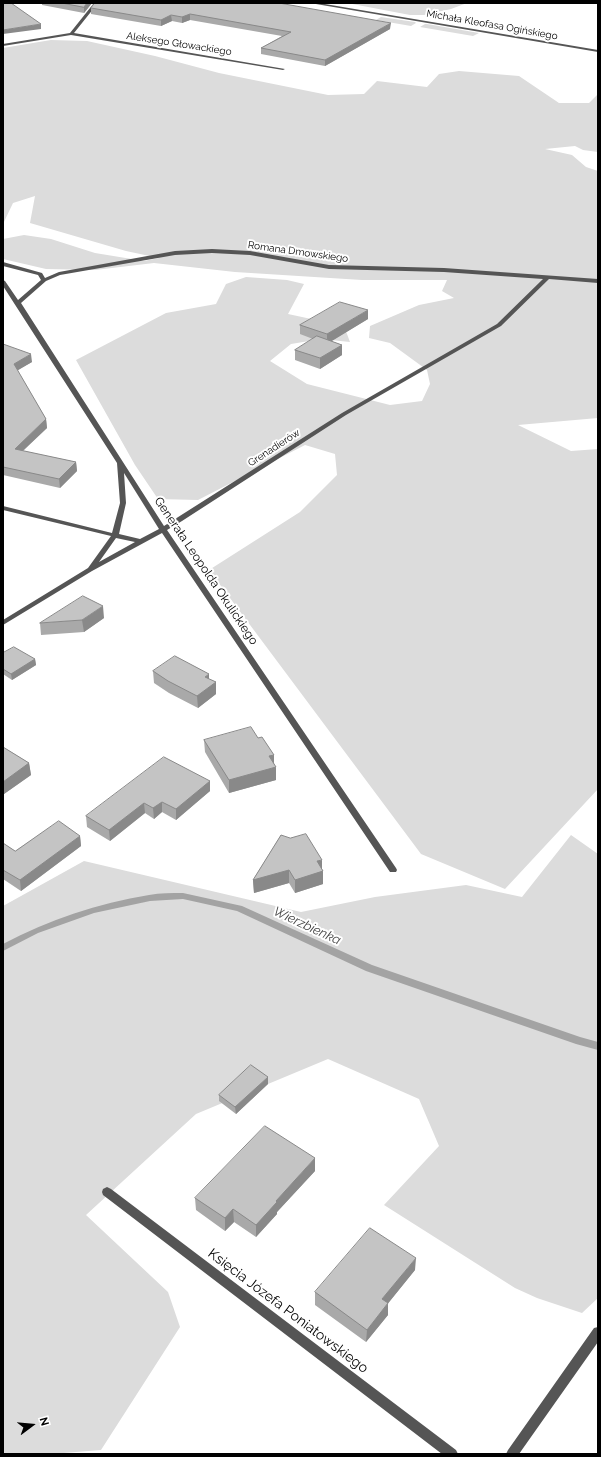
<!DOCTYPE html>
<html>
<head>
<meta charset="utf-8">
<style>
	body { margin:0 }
	#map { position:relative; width:601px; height:1457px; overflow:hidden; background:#fff; font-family:Raleway,sans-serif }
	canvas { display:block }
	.frame { position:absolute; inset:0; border:4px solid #000; pointer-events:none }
	.north { position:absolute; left:12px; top:1405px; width:40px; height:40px; -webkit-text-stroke:3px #fff; paint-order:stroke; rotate:74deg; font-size:11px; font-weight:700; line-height:16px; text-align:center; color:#000 }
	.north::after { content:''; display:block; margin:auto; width:14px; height:18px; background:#000; clip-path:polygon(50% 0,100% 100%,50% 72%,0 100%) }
</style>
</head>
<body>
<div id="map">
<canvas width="601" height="1457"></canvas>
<div class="frame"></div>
<div class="north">N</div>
</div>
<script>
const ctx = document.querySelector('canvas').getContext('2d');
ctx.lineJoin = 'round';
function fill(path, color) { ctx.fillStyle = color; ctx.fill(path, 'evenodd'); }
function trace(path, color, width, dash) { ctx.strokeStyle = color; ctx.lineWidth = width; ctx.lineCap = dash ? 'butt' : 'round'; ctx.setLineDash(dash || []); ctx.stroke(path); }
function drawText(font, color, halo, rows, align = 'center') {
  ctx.font = font + ' Raleway,sans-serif'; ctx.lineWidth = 4; ctx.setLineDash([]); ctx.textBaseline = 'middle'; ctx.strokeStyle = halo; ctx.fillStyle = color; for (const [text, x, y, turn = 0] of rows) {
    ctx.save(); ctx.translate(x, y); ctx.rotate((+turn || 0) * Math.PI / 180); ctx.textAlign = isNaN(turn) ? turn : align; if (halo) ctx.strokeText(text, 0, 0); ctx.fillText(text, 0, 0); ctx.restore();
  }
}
const green = new Path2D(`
	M347 3H467L451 9 424 15H410Z
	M381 17 415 22 416 23 411 26 376 20Z
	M425 24H427L479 33 473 36 420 27Z
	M51 40 87 41 155 56 219 73 328 95 364 94 377 81 427 87 439 74 459 71 519 76 559 103H589L598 94V152L583 150 575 146 545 149 572 155 586 167 598 171V418L518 425 571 451 598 449V789L505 889 421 854 209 570 300 512 337 475 335 454 305 445 198 500 158 499 135 465 76 360 166 313 216 304 226 284 246 277 287 280 304 284 288 314 344 326 350 342 321 339 291 344 270 361 307 384 390 405 422 401 430 384 427 370 390 343 369 338 370 326 419 305 454 298 442 291 447 280H362L235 272 154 263 95 270 46 269 3 259V239L24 235 51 239 95 253 144 261 159 258 126 251 30 223 35 196 13 203 3 224V48Z
	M571 835 598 854V1298L582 1313 537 1298 515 1288 384 1205 439 1146 419 1099 328 1059 196 1114 86 1215 168 1292 180 1327 101 1450 51 1454H3V906L84 861 301 912 375 897 466 885 522 897Z`);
const stream = new Path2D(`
	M183 893 242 906 372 965 580 1037 598 1042V1050L576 1044 366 971 237 911 183 899 150 901 94 913 38 933 3 951V944C49 920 98 903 149 895 160 893 172 893 183 893Z`);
const minor = new Path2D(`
	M94 3H98L74 33 285 69 283 70 71 35 3 46V44L70 33Z
	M212 249 250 251 329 265 444 268 598 279V283L549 279 501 326 346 415 182 521 167 530 396 868 397 870 396 872H390L162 533 92 571 3 625V620L88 568 111 536 3 510V506L112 533 120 503 117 463 3 286V280L5 281 18 300 41 280 38 275 3 266V262L42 273 45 278 59 272 175 251ZM212 253 250 255 329 269 444 272 543 279 497 324 342 413 164 526 21 303 46 281 60 275 175 255ZM124 473 159 529 140 539 119 534 126 503ZM116 538 135 542 99 562Z
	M107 1187 111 1189 456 1450 458 1454H442L103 1195 102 1192 103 1189Z
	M598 1327V1342L519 1454H506L508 1450 594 1328Z`);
const tertiary = new Path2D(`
	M310 3H319L598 50V52Z`);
const wall = new Path2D(`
	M42 3H92L84 13 42 5Z
	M95 3 390 29 325 66 261 54V48L282 36 190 20 182 23 172 21 161 26 91 14V8Z
	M368 319 331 341 342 345V355L320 369 295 360V350L313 339 300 334V325Z
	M3 344 32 362 17 370 46 419 47 428 23 451 76 462 77 471 60 488 3 475Z
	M104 618 84 632 41 635 40 623Z
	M3 653 35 659 36 665 12 680 3 674Z
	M153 671 209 679 216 682V694L198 708 169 693 154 683Z
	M204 740 274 755V764L276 780 229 793 205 752Z
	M3 747 29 763 31 775 4 794 3 793Z
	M210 781V791L176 820 162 812 154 819 145 813 110 841 87 827 86 816Z
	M281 835 322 869 323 871V884L295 893 289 883 254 893 253 880Z
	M80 836 81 846 21 891 3 879V843L15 851Z
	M268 1084 236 1114 219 1101V1095Z
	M315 1171 277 1212V1214L256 1237 234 1222 225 1231 196 1210 195 1198Z
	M415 1270 388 1303V1315L366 1342 315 1305V1292Z`);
const shadedWall = new Path2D(`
	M87 3H92L84 13V7Z
	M190 14V20L182 23V17Z
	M171 15 172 21 161 26V20Z
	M391 23 390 29 325 66V60Z
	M41 24V29L3 34V30Z
	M368 310V319L327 344V334Z
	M342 345V355L320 369V358Z
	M31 354 32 362 15 372 14 364Z
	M46 419 47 428 16 457 15 449Z
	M76 462 77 471 60 488 59 479Z
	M103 606 104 618 84 632 82 620Z
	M35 659 36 665 12 680 11 674Z
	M209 674V686L205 677Z
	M216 682V694L198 708 197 696Z
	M274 755V768L269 756Z
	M29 763 31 775 4 794 3 782Z
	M276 767V780L229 793V780Z
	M210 781V791L176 820V809Z
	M162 802V812L154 819 153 808Z
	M144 803 145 813 110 841 109 830Z
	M80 836 81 846 21 891 20 880Z
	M322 860V872L323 871V884L295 893V880L317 861Z
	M289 870V883L254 893 253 880Z
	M268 1077V1084L236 1114 235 1107Z
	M315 1158V1171L277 1212V1214L256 1237V1225L276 1201Z
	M233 1209 234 1222 225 1231V1218Z
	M416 1258 415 1270 382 1311V1299Z
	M388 1303V1315L366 1342 367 1330Z`);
const building = new Path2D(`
	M3 3H11L41 24 3 30Z
	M62 3H87L84 7Z
	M95 3H279L391 23 325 60 261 48 291 32 190 14 182 17 171 15 161 20 91 8Z
	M340 302 368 310 327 334 300 325Z
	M317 336 342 345 320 358 295 350Z
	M3 344 31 354 14 364 46 419 15 449 76 462 59 479 3 467Z
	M83 596 103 606 82 620 40 623Z
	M14 647 35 659 11 674 3 669V653Z
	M175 656 209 674 205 677 216 682 197 696 168 681 153 671Z
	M251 727 258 738 262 737 274 755 269 756 276 767 229 780 204 740Z
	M3 747 29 763 3 782Z
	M164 757 210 781 176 809 162 802 153 808 144 803 109 830 86 816Z
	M59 821 80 836 20 880 3 870V843L15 851Z
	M306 834 322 860 317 861 323 871 295 880 289 870 253 880 281 835 290 838Z
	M251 1065 268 1077 235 1107 219 1095Z
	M265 1126 315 1158 276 1201 277 1202 256 1225 233 1209 225 1218 195 1198Z
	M370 1228 416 1258 382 1299 388 1303 367 1330 315 1292Z`);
const farStreetnames = [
	["Michała Kleofasa Ogińskiego",492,25,10],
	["Aleksego Głowackiego",179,44,9],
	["Romana Dmowskiego",298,252,8],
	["Grenadierów",274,448,-33]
];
const streetNames = [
	["Generała Leopolda Okulickiego",206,571,56]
];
const waterNames = [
	["Wierzbienka",307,926,25]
];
const nearStreetnames = [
	["Księcia Józefa Poniatowskiego",288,1311,37]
];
fill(green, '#dcdcdc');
fill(stream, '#a3a3a3');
fill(minor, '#555');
fill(tertiary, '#555');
fill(wall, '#a9a9a9');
fill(shadedWall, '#898989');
fill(building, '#c4c4c4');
trace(building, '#898989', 1);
drawText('10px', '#000', '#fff', farStreetnames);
drawText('12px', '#000', '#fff', streetNames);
drawText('italic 13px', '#444', '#fff', waterNames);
drawText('14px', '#000', '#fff', nearStreetnames);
</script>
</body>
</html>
